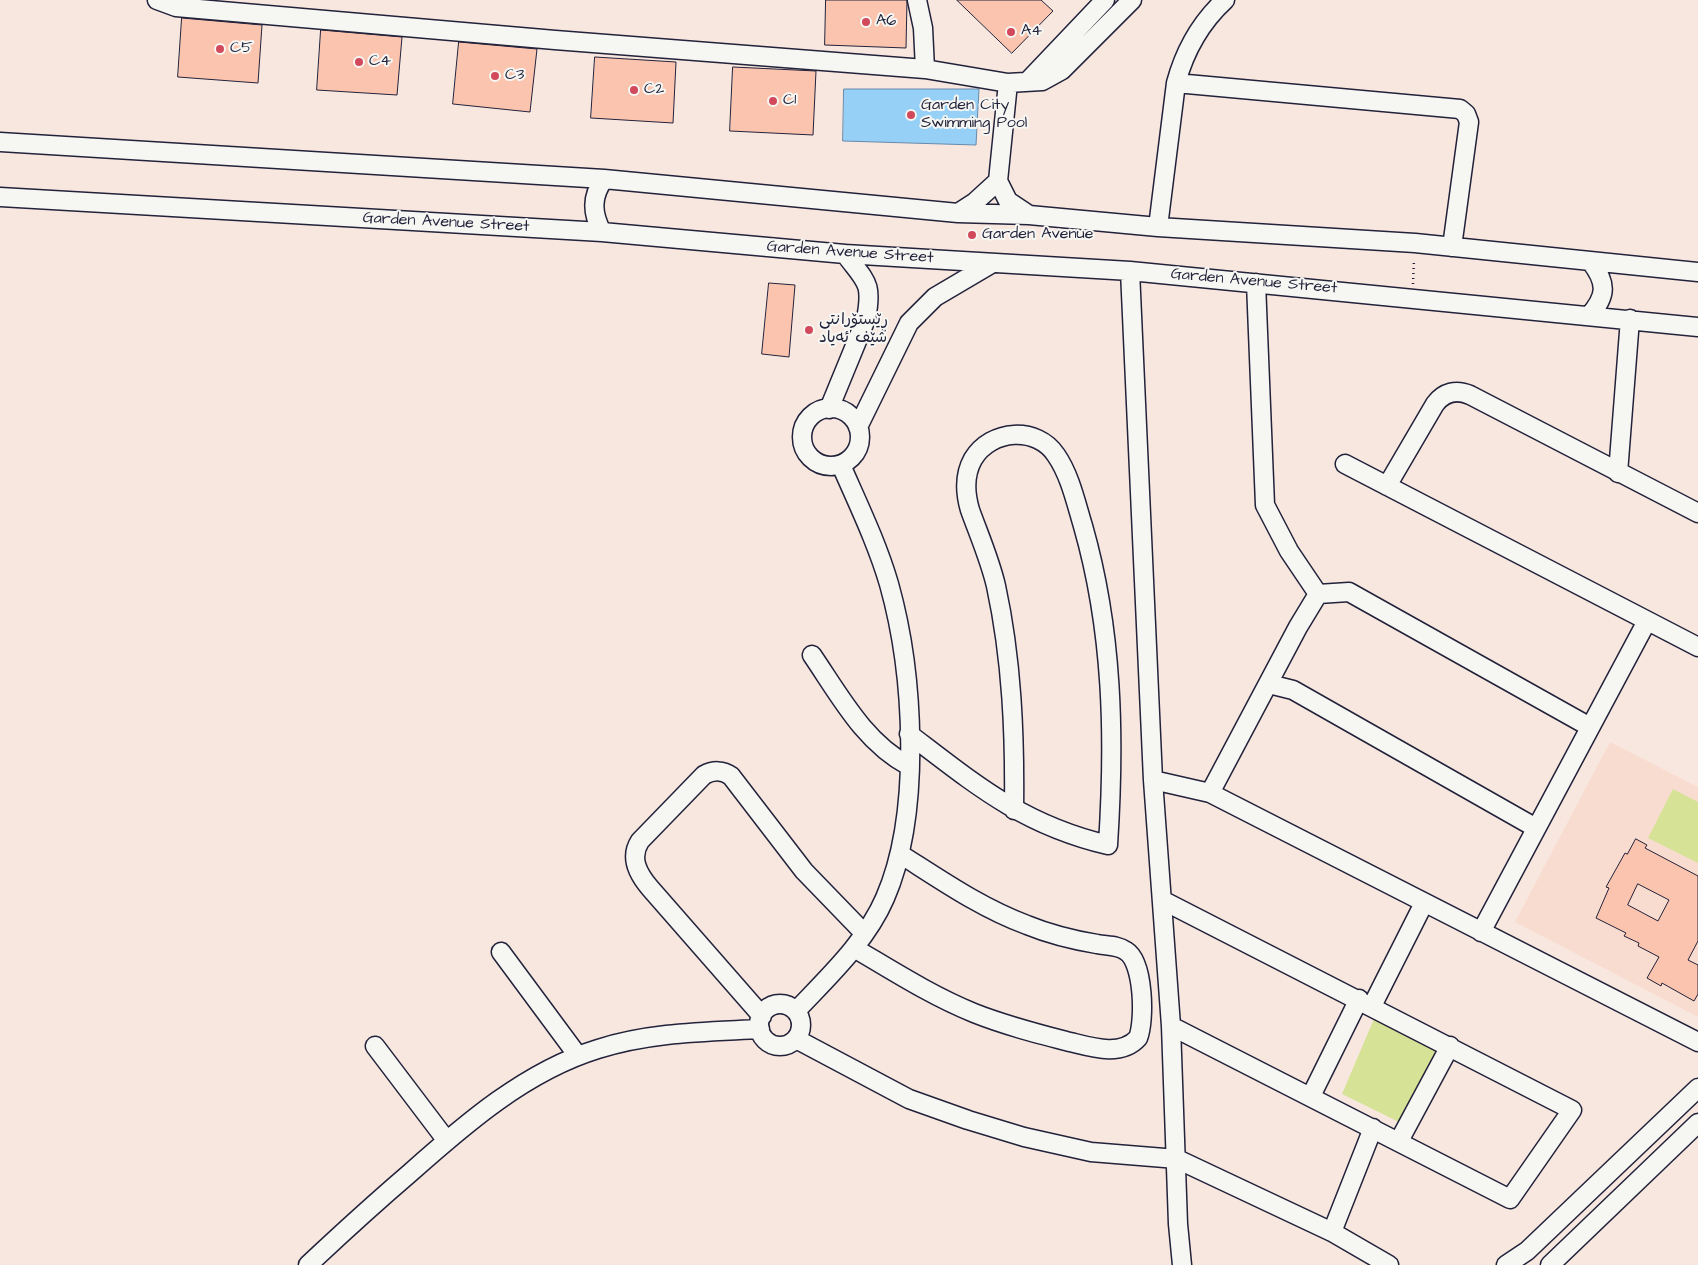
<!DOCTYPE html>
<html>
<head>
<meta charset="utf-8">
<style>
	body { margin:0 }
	canvas { display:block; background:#f8e7de }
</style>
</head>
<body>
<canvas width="1698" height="1265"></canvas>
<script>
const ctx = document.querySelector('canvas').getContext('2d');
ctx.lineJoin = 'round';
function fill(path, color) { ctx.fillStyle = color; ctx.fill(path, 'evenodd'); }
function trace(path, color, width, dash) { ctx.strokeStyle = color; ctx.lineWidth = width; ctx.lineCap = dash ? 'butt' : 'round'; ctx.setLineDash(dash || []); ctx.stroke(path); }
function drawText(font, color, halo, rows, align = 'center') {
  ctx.font = font + ' "Architects Daughter","Playpen Sans Arabic",sans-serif'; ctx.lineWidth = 4; ctx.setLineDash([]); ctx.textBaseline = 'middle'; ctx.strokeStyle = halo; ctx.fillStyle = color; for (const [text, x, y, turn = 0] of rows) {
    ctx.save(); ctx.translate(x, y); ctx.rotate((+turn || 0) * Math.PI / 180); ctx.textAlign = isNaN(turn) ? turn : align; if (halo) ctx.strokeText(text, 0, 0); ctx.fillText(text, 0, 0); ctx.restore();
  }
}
const built = new Path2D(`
	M1610 742 1698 787V1017L1515 922Z`);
const green = new Path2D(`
	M1673 789 1698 802V863L1648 838Z
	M1374 1019 1439 1049 1399 1122 1342 1094Z`);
const water = new Path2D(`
	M844 89H979L976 145 843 141Z`);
const building = new Path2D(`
	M826 0H907L906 48 825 45Z
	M957 0H1041L1053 11 1012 53Z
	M182 18 262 25 258 83 178 77Z
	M321 30 402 37 397 95 317 90Z
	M459 42 537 49 530 112 453 104Z
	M595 57 676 62 673 123 591 118Z
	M733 67 816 71 813 135 730 131Z
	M769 283 795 285 789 357 762 354Z
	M1636 839 1647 845 1645 848 1698 876V941L1688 960 1698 965V994L1694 1001 1662 983 1661 986 1647 978 1659 957 1638 946 1639 943 1624 936 1626 933 1596 918 1609 888 1606 887 1625 853 1627 854ZM1638 884 1669 900 1658 921 1628 905Z`);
const path = new Path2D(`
	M1413 284 1414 259`);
const minor = new Path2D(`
	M157 0 176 7 555 40 925 69 1008 83 1042 81 1062 70 1132 0
	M917 0 923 28 925 69
	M1029 80 1105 0
	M1008 83 998 181 1008 201 1029 215
	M1176 83 1460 109 1466 114 1469 122 1452 247
	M0 142 604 179 958 213 1029 215 1158 227 1415 243 1698 272
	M0 197 602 232 845 254 1130 271 1698 327
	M958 213 975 202 998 181
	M1158 227 1176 83C1185 50 1200 23 1225 0
	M602 232C592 213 591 197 604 179
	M1130 271 1153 780 1171 1026 1178 1224 1182 1265
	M1256 283 1265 505 1289 551 1318 594
	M1589 316C1607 296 1607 283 1591 262
	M802 437a29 29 0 1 1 58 0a29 29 0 1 1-58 0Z
	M829 409 866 319C873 282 866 282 845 254
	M858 427 909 323 935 297 991 264
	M1345 464 1698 647
	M1618 473 1630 319
	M1387 486 1435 404C1444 392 1456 389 1470 395L1698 513
	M812 655C840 696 864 742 909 766
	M1269 684 1293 690 1536 828
	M909 734C976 785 1023 825 1108 845 1115 737 1113 631 1083 526 1076 503 1070 475 1056 455 1037 426 991 429 973 459 964 475 965 493 970 510 979 535 990 560 996 586 1012 660 1015 735 1014 810
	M1153 780 1210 793 1698 1042
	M1210 793 1298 627 1318 594 1349 592 1590 727
	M1162 900 1572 1110 1510 1199 1171 1026
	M1481 932 1647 621
	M854 948C893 971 932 996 974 1013 1004 1025 1035 1033 1066 1041 1088 1046 1120 1058 1138 1038 1145 1021 1144 962 1126 951 1118 945 1106 946 1097 944 1073 940 1049 934 1027 925 981 908 941 880 900 854
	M501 952 578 1056
	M759 1025a21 21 0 1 1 42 0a21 21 0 1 1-42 0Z
	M1372 1006 1424 903
	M796 1011C828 977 866 942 885 898 922 813 914 673 889 584 877 543 858 504 841 465
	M762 1016 650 888C638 874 629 858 640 841L704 775C713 770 723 770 731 776L804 871 864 933
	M796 1039 909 1099 968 1120 1024 1137 1091 1152 1177 1159 1332 1232 1389 1265
	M375 1046 447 1141
	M1311 1096 1359 999
	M1399 1141 1450 1046
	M1332 1232 1373 1128
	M308 1265C341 1234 375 1203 410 1173 465 1124 526 1071 598 1049 651 1032 706 1032 760 1029
	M1506 1265 1527 1251 1698 1088
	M1550 1265 1698 1123`);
const markers = [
	[866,22,5,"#d1495b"],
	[1011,32,5,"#d1495b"],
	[220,49,5,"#d1495b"],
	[359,62,5,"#d1495b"],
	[495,76,5,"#d1495b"],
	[634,90,5,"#d1495b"],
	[773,101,5,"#d1495b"],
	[911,115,5,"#d1495b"],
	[972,235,5,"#d1495b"],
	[809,330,5,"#d1495b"]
];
const poiNames = [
	["A6",876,22],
	["A4",1021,32],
	["C5",230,49],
	["C4",369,62],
	["C3",505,76],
	["C2",644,90],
	["C1",783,101],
	["Garden City",921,106],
	["Swimming Pool",921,124],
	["Garden Avenue",982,235],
	["ڕێستۆرانتی",819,321],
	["شێف ئەیاد",819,339]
];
const streetNames = [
	["Garden Avenue Street",446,223,3],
	["Garden Avenue Street",850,253,4],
	["Garden Avenue Street",1254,282,5]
];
fill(built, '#f9dcd0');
fill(green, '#d6e295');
fill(water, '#96d0f6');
trace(water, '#688aab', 1);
fill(building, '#fbc4af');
trace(building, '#22223b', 1);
trace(minor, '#22223b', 21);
trace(path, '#22223b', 2.5, [1, 4]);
trace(minor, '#f6f6f2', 18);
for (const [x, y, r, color] of markers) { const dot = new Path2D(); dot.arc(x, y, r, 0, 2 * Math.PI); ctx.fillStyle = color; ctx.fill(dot); trace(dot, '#f6f6f2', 2); }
drawText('16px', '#22223b', '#f6f6f2', poiNames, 'left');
drawText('16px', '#22223b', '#f6f6f2', streetNames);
</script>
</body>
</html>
